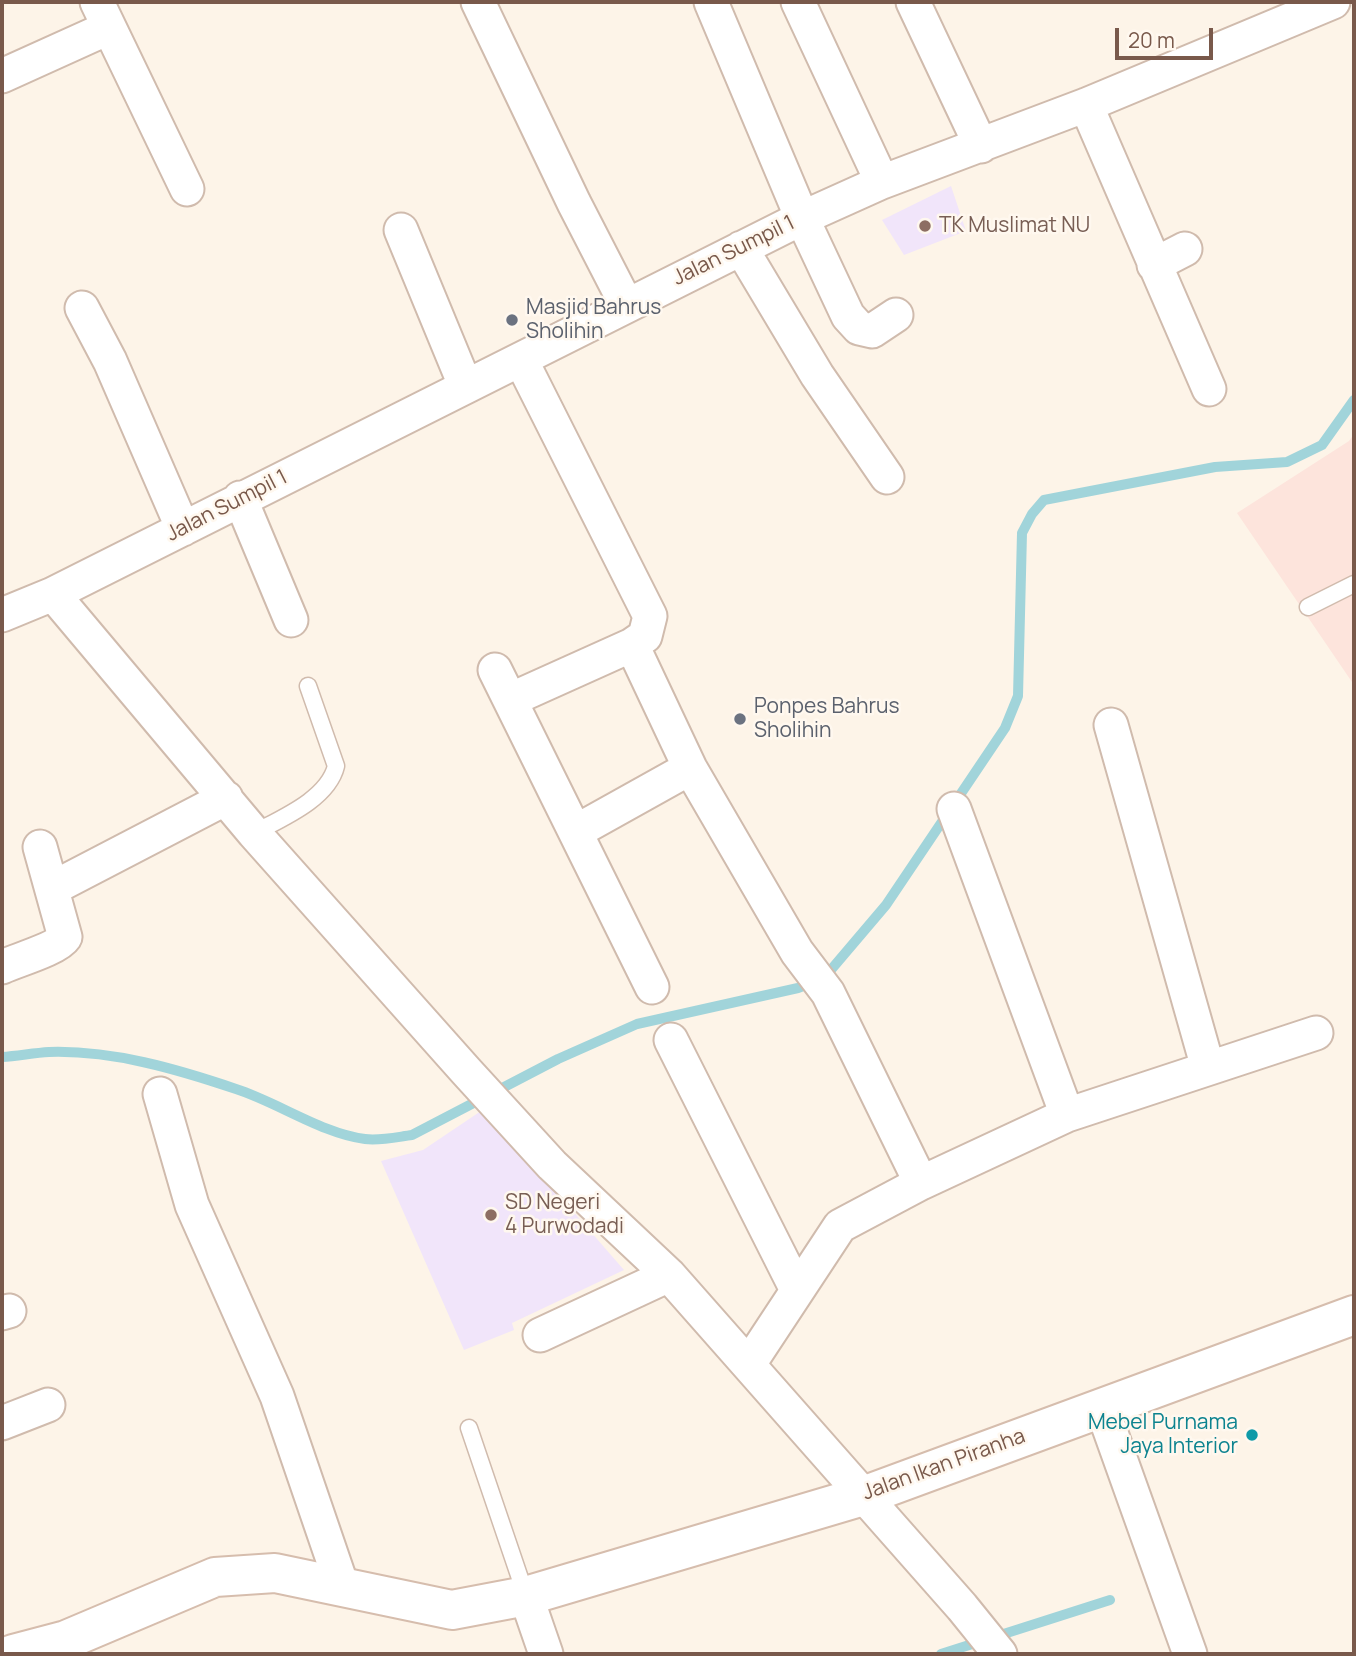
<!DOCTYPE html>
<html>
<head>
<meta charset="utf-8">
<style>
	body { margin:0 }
	#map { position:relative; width:1356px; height:1656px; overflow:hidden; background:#fdf4e8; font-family:Manrope,sans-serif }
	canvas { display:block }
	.frame { position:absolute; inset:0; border:4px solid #79594b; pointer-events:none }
	.scale { position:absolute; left:1115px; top:28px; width:98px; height:32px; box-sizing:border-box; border:4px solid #79594b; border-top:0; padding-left:9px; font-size:21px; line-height:24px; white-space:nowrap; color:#79594b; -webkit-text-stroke:5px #fff8ef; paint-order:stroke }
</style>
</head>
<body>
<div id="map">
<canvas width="1356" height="1656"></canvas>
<div class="frame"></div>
<div class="scale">20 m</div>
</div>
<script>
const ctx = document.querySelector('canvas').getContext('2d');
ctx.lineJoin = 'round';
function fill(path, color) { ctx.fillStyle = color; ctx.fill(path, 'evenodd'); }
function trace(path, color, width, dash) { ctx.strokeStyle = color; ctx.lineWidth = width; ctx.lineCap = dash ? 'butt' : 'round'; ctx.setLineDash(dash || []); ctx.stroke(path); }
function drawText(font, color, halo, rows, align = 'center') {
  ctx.font = font + ' Manrope,sans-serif'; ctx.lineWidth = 5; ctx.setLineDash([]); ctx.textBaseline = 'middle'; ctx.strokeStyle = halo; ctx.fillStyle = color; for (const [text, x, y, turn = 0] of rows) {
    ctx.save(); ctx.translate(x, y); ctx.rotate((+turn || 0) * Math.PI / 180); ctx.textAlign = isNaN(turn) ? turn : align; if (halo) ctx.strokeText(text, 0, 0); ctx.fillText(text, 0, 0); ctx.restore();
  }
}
const commercial = new Path2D(`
	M1354 434V685L1237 513 1349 441Z`);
const education = new Path2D(`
	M951 186 966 231 904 255 882 220Z
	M484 1109 624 1270 512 1323 514 1330 464 1350 381 1161 423 1150Z`);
const stream = new Path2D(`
	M2 1057C18 1056 33 1053 49 1052 112 1050 177 1069 236 1089 277 1102 323 1134 365 1139 380 1141 397 1137 412 1135L558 1059 637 1024 798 988 824 978 886 905 1005 728 1018 696 1022 533 1032 514 1044 500 1215 467 1287 462 1322 445 1354 400
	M941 1654 1110 1600`);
const lane = new Path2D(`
	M1308 607 1354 584
	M254 833C282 818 328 799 336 766L308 686
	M469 1428 526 1596`);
const street = new Path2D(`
	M97 2 187 189
	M478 2 574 203 626 304
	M711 2 802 218 848 316 859 328 872 331 896 315
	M798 2 882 182
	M913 2 981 146
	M2 76 108 28
	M1086 105 1209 389
	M401 230 465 385
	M741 248 817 375 887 477
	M1154 265 1185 249
	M82 308 110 361 183 529
	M240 498 291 620
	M53 594 254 833 466 1071 552 1165 669 1275 962 1607 1000 1654
	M2 615 53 594 802 218 882 182 1086 105 1333 2
	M632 645 690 768 797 952 828 993 921 1183
	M495 670 652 987
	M512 699 632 645 645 636 650 616 521 360
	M1111 725 1208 1068
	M954 809 1067 1115
	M577 831 690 768
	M53 888 226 798
	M2 967C17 960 57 949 65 937L40 847
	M671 1040 797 1290
	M160 1094 192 1205 277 1396 342 1586
	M2 1313 9 1311
	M540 1335 669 1275
	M749 1364 840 1226 921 1183 1067 1115 1316 1033
	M1102 1408 1190 1654
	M2 1423 48 1405
	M526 1596 546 1654`);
const secondary = new Path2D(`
	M13 1654 66 1640 215 1577 275 1573 452 1610 526 1596 863 1496 1354 1315`);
const markers = [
	[925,226,7,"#8d6e63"],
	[512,320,7,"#6b7280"],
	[740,719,7,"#6b7280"],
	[491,1215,7,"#8d6e63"],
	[1252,1435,7,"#0f9aa8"]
];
const educationNames = [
	["TK Muslimat NU",939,226],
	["SD Negeri",505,1203],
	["4 Purwodadi",505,1227]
];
const streetNames = [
	["Jalan Sumpil 1",734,251,-26],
	["Jalan Sumpil 1",227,506,-27],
	["Jalan Ikan Piranha",944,1465,-20]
];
const worshipNames = [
	["Masjid Bahrus",526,308],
	["Sholihin",526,332],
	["Ponpes Bahrus",754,707],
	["Sholihin",754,731]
];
const cultureNames = [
	["Mebel Purnama",1238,1423],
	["Jaya Interior",1238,1447]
];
fill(commercial, '#fde4dc');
fill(education, '#f1e5fa');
trace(stream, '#a1d4da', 10);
trace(lane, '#d0bbad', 19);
trace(street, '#d0bbad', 37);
trace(secondary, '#d6bdad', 42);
trace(lane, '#fff', 16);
trace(street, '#fff', 33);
trace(secondary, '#fff', 38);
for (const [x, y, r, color] of markers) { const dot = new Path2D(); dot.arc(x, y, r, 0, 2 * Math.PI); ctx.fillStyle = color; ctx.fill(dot); trace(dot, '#fff8ef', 2.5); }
drawText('21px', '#785e54', '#fff8ef', educationNames, 'left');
drawText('21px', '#79594b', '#fff8ef', streetNames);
drawText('21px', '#5b616d', '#fff8ef', worshipNames, 'left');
drawText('21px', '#0d838f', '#fff8ef', cultureNames, 'right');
</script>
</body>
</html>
